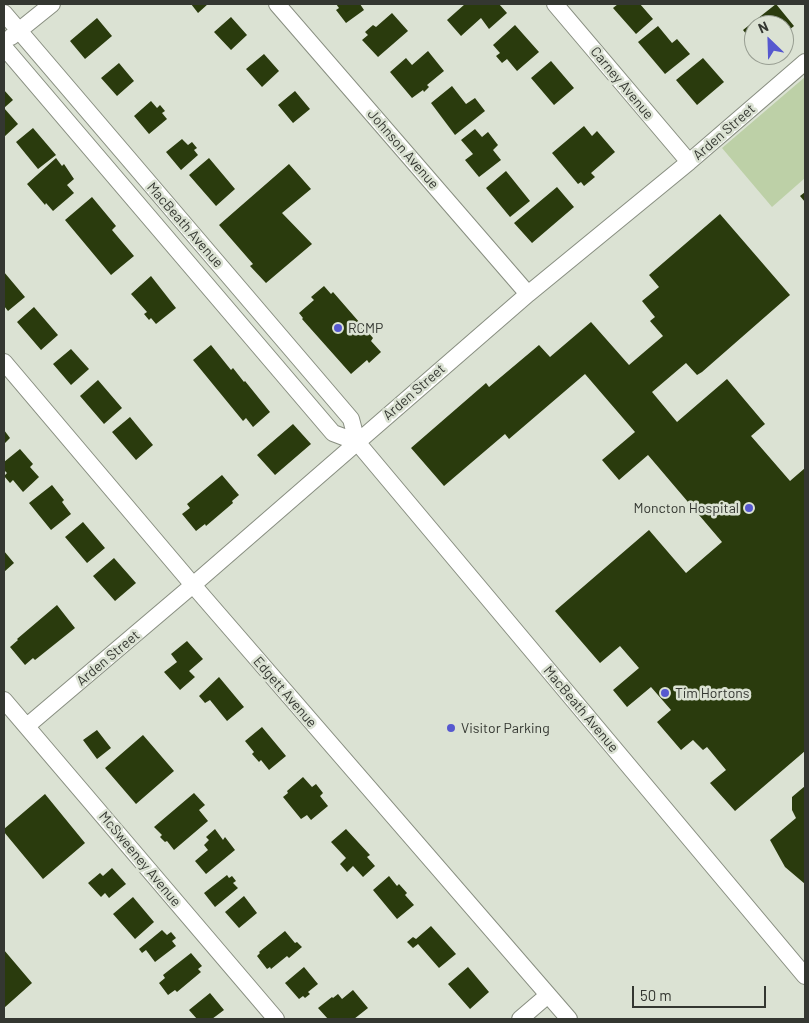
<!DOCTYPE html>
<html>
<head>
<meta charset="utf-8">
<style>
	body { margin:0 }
	#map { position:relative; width:809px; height:1023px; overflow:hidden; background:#dbe2d3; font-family:Barlow,sans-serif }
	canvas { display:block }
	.frame { position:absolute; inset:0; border:5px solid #343731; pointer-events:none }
	.north { position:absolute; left:744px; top:15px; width:50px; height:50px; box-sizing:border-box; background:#dbe2d3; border:1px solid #989e92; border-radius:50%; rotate:336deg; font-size:14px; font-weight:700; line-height:20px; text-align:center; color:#343731 }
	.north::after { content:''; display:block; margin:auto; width:18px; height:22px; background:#5658cf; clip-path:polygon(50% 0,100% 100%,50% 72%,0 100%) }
	.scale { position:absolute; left:632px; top:986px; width:134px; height:22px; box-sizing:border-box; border:2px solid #343731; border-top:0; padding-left:6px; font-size:15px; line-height:18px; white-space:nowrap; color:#343731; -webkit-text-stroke:4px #dbe2d3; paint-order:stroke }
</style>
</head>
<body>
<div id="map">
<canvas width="809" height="1023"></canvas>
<div class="frame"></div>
<div class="north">N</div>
<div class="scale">50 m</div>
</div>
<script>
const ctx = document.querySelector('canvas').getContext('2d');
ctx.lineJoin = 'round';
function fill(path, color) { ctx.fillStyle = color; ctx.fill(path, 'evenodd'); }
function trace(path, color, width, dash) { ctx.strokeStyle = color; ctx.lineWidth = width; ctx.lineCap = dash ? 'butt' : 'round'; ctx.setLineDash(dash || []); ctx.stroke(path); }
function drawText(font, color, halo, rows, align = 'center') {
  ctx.font = font + ' Barlow,sans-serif'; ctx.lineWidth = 5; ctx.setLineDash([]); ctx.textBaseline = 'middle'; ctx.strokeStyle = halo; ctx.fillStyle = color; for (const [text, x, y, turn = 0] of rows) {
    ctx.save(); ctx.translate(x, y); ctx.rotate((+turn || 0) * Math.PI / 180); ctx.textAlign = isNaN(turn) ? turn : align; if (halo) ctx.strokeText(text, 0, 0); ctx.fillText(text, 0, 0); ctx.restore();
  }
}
const green = new Path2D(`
	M805 77V178L772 207 722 148Z`);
const building = new Path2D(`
	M191 4H208L198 13Z
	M336 4H360L364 10 346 23 336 10 339 8Z
	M465 4H499L507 13 489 29 481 18 461 36 447 20Z
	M618 4H640L653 19 636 34 613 8Z
	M776 4 794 26 784 34V25H754V44L743 30Z
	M392 13 408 31 378 57 362 40 368 35 365 32 373 25 376 27Z
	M231 17 247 35 231 50 214 32Z
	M97 18 112 36 85 59 70 41Z
	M515 25 539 52 517 71 507 59 502 63 496 56 500 53 493 45Z
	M658 26 672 43 677 39 690 54 665 74 638 42Z
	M428 51 444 71 427 85 429 87 424 92 423 90 412 98 390 72 406 58 412 65Z
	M264 54 279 71 262 87 246 69Z
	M703 58 724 82 697 105 676 80Z
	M551 61 574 88 554 105 531 78Z
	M119 63 134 81 117 96 101 78Z
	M452 86 466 104 475 98 485 111 455 135 431 103Z
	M4 90 13 100 4 108 18 124 4 137Z
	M295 91 310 109 293 123 278 105Z
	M151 101 157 108 160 105 165 111 162 113 167 119 149 134 134 116Z
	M584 126 592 136 597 131 615 152 591 173 595 177 584 186 581 182 578 184 552 153Z
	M33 128 56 155 38 169 16 142Z
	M475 129 482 137 488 132 498 145 493 150 501 160 479 177 465 160 473 154 461 140Z
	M182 139 188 145 192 142 197 148 194 150 198 155 181 170 166 152Z
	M56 158 62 166 64 164 74 179 67 185 74 193 53 211 46 203 45 205 27 184Z
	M209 158 235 189 216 206 189 175Z
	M289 164 311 189 282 213 312 244 266 283 250 266 253 264 219 225Z
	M506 171 530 201 510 217 486 188Z
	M557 187 574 207 532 243 514 223Z
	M805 192V202L800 196Z
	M92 197 116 226 112 230 134 256 111 275 65 220Z
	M720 214 790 295 702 372 697 375 686 363 652 392 677 422 727 379 765 424 751 436 790 481 805 468V751L735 811 710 783 726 770 707 747 703 750 693 740 681 750 657 722 671 710 651 687 627 707 613 690 639 668 620 646 600 663 555 611 649 530 686 573 722 542 648 455 619 480 602 460 635 432 585 374 509 439 505 434 444 486 411 448 486 383 489 387 539 345 550 357 591 322 629 365 663 336 650 321 655 317 642 301 659 287 649 275Z
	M4 272 25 297 8 311 4 306Z
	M151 276 176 308 156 324 151 318 149 320 144 314 147 312 131 294Z
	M324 286 331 294 333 292 373 338 371 341 381 352 369 363 367 360 351 374 302 319 303 318 299 313 314 300 311 297Z
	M34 307 58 335 41 350 17 322Z
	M211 345 231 370 233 368 244 382 245 381 270 412 253 427 246 418 243 421 193 360Z
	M71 349 89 369 71 385 53 364Z
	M98 380 122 408 104 424 80 396Z
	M130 417 153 445 136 460 112 432Z
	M293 424 311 444 275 475 257 455Z
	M4 430 10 438 4 444Z
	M20 449 33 464 30 467 39 477 23 492 13 480 10 483 4 476 7 473 4 470V462Z
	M222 475 239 495 232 501 233 503 206 526 205 524 196 531 182 514 190 508 187 504Z
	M52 485 64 500 62 502 71 514 51 530 29 503Z
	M83 522 105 548 87 563 65 537Z
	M4 551 14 563 4 572Z
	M114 558 136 583 115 601 93 576Z
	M57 605 75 628 35 660 33 658 25 665 10 647 18 640 17 639Z
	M187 641 203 659 189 671 195 677 180 690 164 672 177 662 171 654Z
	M219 677 244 707 227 721 210 700 205 703 199 696Z
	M262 727 286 756 269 770 261 760 259 762 252 754 254 752 245 741Z
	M97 730 111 748 97 759 83 740Z
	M143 735 174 771 136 804 105 768Z
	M303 777 312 787 316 784 323 793 320 796 328 806 311 820 307 815 301 819 283 797 288 793 287 791Z
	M805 786V884L785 867 770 840 796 818 792 810V797Z
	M194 793 205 805 199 810 208 821 174 850 167 841 165 842 160 837 162 835 154 827Z
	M45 794 85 843 43 879 4 832V829Z
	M215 829 223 840 225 837 235 850 206 874 195 861 208 850 204 845 209 840 206 837Z
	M346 829 370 855 367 857 375 866 363 877 353 866 347 872 340 864 346 858 331 842Z
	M112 868 126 884 109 898 105 893 101 897 88 883 100 873 103 876Z
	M227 875 229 878 232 876 236 881 233 883 238 888 215 907 204 893Z
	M389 876 397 886 399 884 407 893 405 895 414 905 397 919 373 890Z
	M244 896 257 913 239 928 225 912Z
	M133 897 154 922 135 939 113 914Z
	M431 926 456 954 439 968 418 944 413 948 407 942 413 937 416 939Z
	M162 930 167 935 171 932 176 938 172 941 176 946 155 962 146 950 142 953 139 949Z
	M285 931 295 943 297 942 302 947 289 958 287 956 271 969 270 967 267 969 257 956 260 953 259 952Z
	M4 950 32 983 4 1008Z
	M191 953 202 966 198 969 201 972 177 992 175 990 168 995 159 983 165 978 163 975Z
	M304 967 318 984 308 992 310 994 305 998 303 996 299 999 285 983Z
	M468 967 489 992 470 1009 448 984Z
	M353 990 368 1008 354 1019H328L318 1008 332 997 333 998 338 994 342 999Z
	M210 993 224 1010 212 1019H197L189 1010Z`);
const street = new Path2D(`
	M277 4 528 294
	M555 4 689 162
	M4 13 351 419 357 442 805 976
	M11 37 52 4
	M4 47 333 433 357 442
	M4 362 193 585 569 1019
	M4 700 276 1019
	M27 726 193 585 528 294 689 162 805 62
	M520 1019 548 995`);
const markers = [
	[338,328,5,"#5658cf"],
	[749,508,5,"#5658cf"],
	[665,693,5,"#5658cf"],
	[451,728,5,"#5658cf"]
];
const streetNames = [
	["Carney Avenue",622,83,50],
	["Arden Street",724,132,-41],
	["Johnson Avenue",403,149,49],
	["MacBeath Avenue",185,225,49],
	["Arden Street",414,392,-41],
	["Arden Street",108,658,-40],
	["Edgett Avenue",285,692,49],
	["MacBeath Avenue",581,709,50],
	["McSweeney Avenue",140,859,50]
];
const poiNames = [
	["RCMP",348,328],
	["Moncton Hospital",739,508,"right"],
	["Tim Hortons",675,693],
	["Visitor Parking",461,728]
];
fill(green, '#bdd0a7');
fill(building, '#2a3b0d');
trace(street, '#888e80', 18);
trace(street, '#fff', 16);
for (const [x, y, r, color] of markers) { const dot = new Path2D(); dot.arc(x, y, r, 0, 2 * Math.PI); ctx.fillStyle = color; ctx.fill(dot); trace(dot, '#dbe2d3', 2); }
drawText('14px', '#343731', '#dbe2d3', streetNames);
drawText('14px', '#343731', '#dbe2d3', poiNames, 'left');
</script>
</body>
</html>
